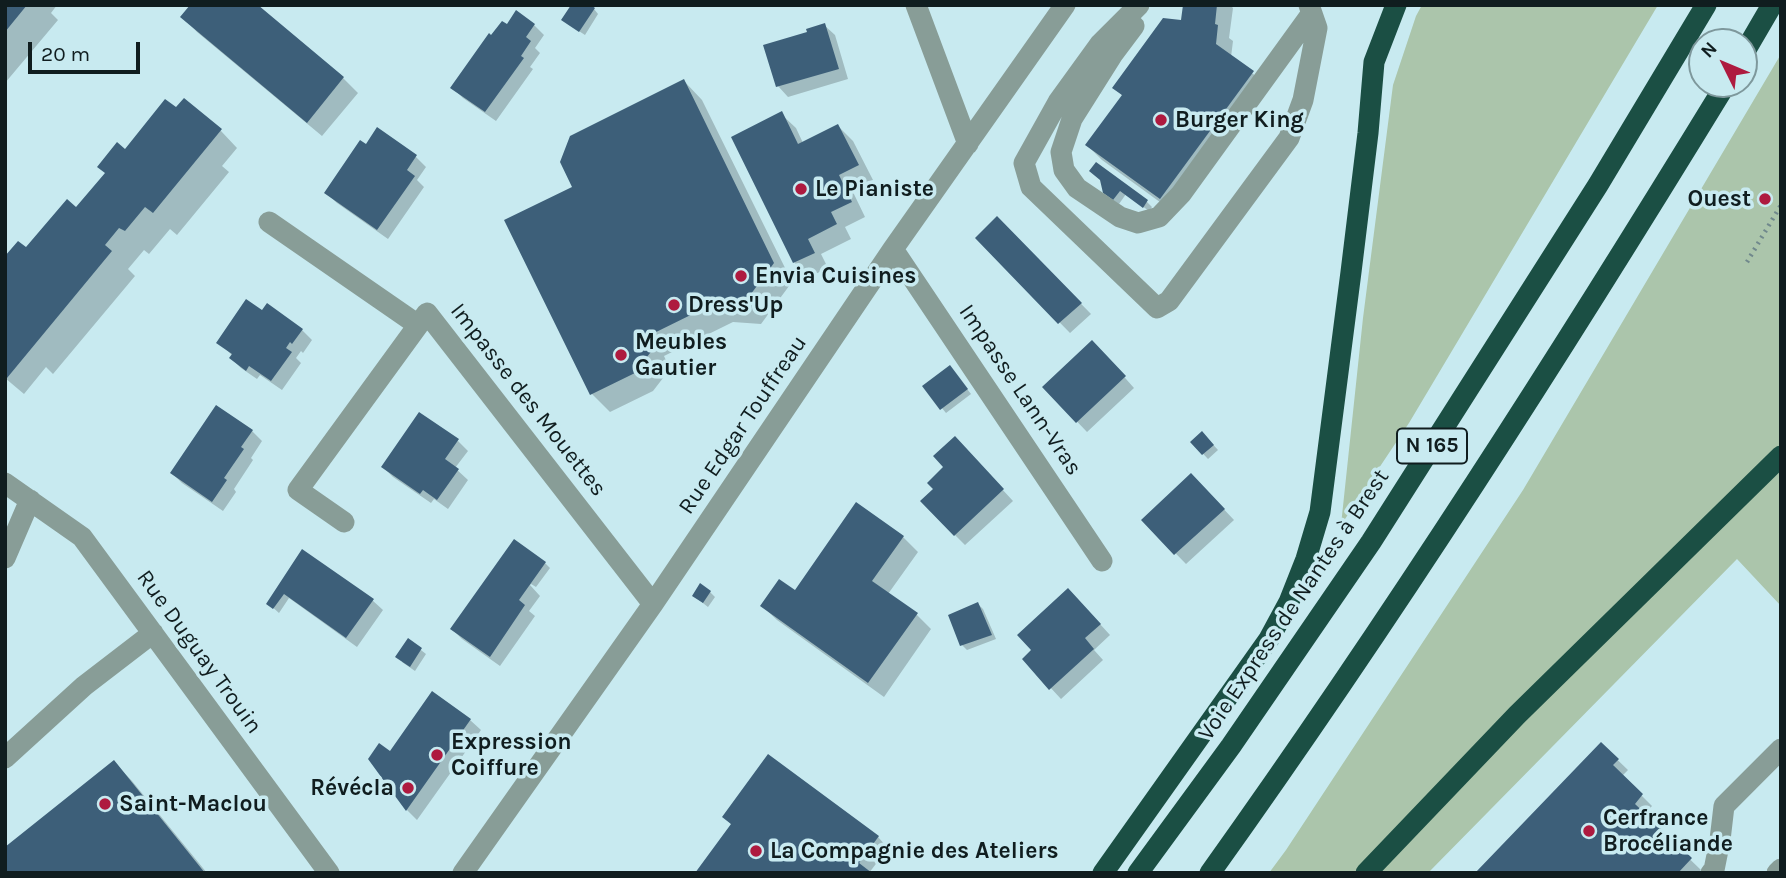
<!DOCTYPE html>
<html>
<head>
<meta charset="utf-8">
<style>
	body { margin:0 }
	#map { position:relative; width:1786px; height:878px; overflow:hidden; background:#c8eaf0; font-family:Karla,sans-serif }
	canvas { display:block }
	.frame { position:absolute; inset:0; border:7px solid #101d1f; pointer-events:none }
	.north { position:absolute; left:1688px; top:28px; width:70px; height:70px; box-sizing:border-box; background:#c8eaf0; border:2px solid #7e989c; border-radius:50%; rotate:313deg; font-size:19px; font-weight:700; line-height:28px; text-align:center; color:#101d1f }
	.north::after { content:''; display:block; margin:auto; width:24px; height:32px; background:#ae1a3f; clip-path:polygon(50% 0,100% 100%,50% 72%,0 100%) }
	.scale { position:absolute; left:28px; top:42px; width:112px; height:32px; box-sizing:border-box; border:4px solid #101d1f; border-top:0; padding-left:9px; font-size:21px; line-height:24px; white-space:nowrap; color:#101d1f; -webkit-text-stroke:5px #c8eaf0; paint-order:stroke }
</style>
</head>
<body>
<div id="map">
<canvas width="1786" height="878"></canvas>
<div class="frame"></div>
<div class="north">N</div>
<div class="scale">20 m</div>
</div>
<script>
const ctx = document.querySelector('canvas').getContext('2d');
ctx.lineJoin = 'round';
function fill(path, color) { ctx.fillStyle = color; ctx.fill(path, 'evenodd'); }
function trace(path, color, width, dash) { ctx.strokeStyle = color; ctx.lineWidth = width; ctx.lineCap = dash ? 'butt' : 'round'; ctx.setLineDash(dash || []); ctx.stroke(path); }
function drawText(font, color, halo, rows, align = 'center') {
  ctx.font = font + ' Karla,sans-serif'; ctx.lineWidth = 7; ctx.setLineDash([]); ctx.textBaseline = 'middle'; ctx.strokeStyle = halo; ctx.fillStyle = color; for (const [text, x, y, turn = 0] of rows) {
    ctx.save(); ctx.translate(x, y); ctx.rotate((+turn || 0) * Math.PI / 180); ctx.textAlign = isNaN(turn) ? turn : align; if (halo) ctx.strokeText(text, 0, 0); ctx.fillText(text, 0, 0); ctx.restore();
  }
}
const green = new Path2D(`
	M1422 5H1658L1409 423 1341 525 1363 318 1393 85 1416 16Z
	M1781 54V606L1737 559 1428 873H1269L1286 850 1523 490Z`);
const shadow = new Path2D(`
	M5 5H57L51 13 58 20 5 83Z
	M255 5 343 78 358 93 322 136 197 32 183 17Z
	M1185 5H1230L1233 8 1229 38 1233 41 1231 57 1257 77 1175 213 1102 160 1087 145 1123 96 1114 88 1183 22Z
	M594 9 598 14 585 35 568 24Z
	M534 25 544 35 535 48 540 53 530 67 533 69 496 121 463 98 453 88 507 27Z
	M824 25 835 35 848 79 788 97 778 86 809 33Z
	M684 81 702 100 792 282 761 324 733 322 664 356 670 369 653 391 610 412 592 394 574 187Z
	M184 100 221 131 237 148 222 166 229 172 177 235 170 229 149 254 144 250 128 269 135 276 53 374 46 367 24 394 5 378V259L26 250 76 209 125 151 176 110Z
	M781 114 796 128 803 143 838 126 853 141 873 180 852 190 865 217 845 227 851 239 821 254 828 268 809 277 794 262Z
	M366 146 416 157 426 167 417 180 424 187 388 239 337 203 326 193Z
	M1096 165 1147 202 1152 207 1149 211 1126 194 1119 204 1110 198Z
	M997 218 1091 314 1070 333 977 238Z
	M262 313 302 330 312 340 303 353 301 351 296 358 301 363 282 390 260 375 257 379 241 368 231 358 233 356 218 342Z
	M1103 353 1134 388 1087 432 1044 387Z
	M954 372 971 394 946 413 924 386Z
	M252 431 262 441 251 458 253 460 234 489 236 492 223 511 182 483 172 473Z
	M1207 438 1218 450 1208 459 1192 442Z
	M458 441 468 451 455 468 468 480 448 509 434 499 431 503 393 477 383 467Z
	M965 449 1013 501 965 545 955 535Z
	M1201 485 1234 520 1186 564 1143 520Z
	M903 537 918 552 888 594 916 614 931 629 884 697 777 620 762 606 795 592Z
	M545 563 550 568 536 587 531 584 530 585 540 596 529 611 535 616 500 666 462 639 452 629Z
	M279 589 372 600 383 610 357 647 289 598 279 613 269 604Z
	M710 592 715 597 708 607 699 600Z
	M1078 600 1110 635 1094 650 1103 660 1061 699 1024 659Z
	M978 604 983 609 996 639 967 650 962 645Z
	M408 640 426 654 415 671 402 662Z
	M433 694 470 720 481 730 417 820 407 810 370 759 391 754Z
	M1601 744 1628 770 1622 776 1652 806 1644 815 1701 870 1698 873H1477Z
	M114 762 132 781 207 873H5Z
	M724 817 878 837 888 848 869 873 732 825Z`);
const building = new Path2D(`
	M5 5H27L5 32Z
	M190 5H258L344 77 307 123 180 17Z
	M571 5H591L595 8 579 32 561 20Z
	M1183 5H1217L1215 24 1218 25 1216 44 1254 71 1160 199 1085 145 1122 95 1112 88 1163 18 1181 20Z
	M516 10 535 24 526 37 531 41 521 56 524 58 485 112 450 88 489 33 491 35 502 21 507 24Z
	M825 23 839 69 776 87 763 45 807 32 806 29Z
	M684 79 774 263 742 306 713 304 646 337 653 349 635 373 590 395 504 220 572 187 560 162 570 136Z
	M184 98 222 129 153 213 145 207 125 231 119 228 105 245 112 251 7 378 5 377V256L18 241 26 247 67 199 76 207 105 173 97 167 117 142 125 149 165 99 176 107Z
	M782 111 798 144 838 124 859 165 839 175 852 202 831 212 837 224 808 239 815 253 793 263 731 137Z
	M377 127 417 155 407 170 415 176 377 230 324 193 360 140 366 144Z
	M1096 162 1148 200 1143 208 1120 191 1113 200 1103 193 1100 180 1089 171Z
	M997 216 1082 303 1058 324 975 238Z
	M246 299 262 310 267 303 303 329 292 344 290 342 286 348 292 352 271 381 249 366 246 371 229 358 232 354 216 343Z
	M1092 340 1126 376 1076 423 1042 387Z
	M950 365 968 389 940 410 922 386Z
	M216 405 253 430 241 447 244 449 224 478 227 480 212 502 170 473Z
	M419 412 459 439 445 459 459 469 437 500 423 490 420 494 381 467Z
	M1202 431 1214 445 1202 455 1190 442Z
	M955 436 1004 489 954 536 920 501 933 489 927 483 943 467 933 456Z
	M1191 473 1225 509 1174 555 1141 520Z
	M856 502 904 536 872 581 918 613 868 683 760 606 779 579 795 590Z
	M514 539 546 562 519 600 525 605 490 657 450 629Z
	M302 549 374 599 346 638 284 594 273 609 266 604Z
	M700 583 711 591 703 603 692 596Z
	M1068 588 1101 624 1085 638 1094 649 1049 690 1022 659 1031 650 1017 635Z
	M978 602 992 635 960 646 948 615Z
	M408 638 422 648 410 667 395 657Z
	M432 691 471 719 406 811 368 759 379 743 390 751Z
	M1601 742 1619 759 1613 765 1643 794 1635 804 1692 858 1678 873H1475Z
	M768 754 879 836 859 863 872 873H695L731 824 722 817Z
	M114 760 205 873H5V847Z`);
const path = new Path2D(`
	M1747 262 1781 205`);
const minor = new Path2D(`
	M916 5 968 144
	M1139 5 1100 44 1058 102 1024 163 1031 187 1157 308 1169 301 1289 138 1303 100 1317 28 1309 5
	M1134 26 1113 54 1072 119 1061 152 1064 170 1077 188 1120 217 1138 223 1159 217 1181 194 1312 13
	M269 222 418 325
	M893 249 1102 561
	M5 483 82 537 329 873
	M344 522 298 490 427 313 653 604
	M5 558 30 500
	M5 758 84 686 153 633
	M463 873 653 604 893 249 1065 5
	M1711 873 1714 870 1720 840 1724 806 1781 749
	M1777 873 1781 869`);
const highway = new Path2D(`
	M1744 53 1772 5
	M1103 873 1269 639 1289 602 1306 559 1320 512 1351 272 1368 133 1374 62 1396 5
	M1138 873 1231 746 1371 542 1598 185 1706 5
	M1210 873C1393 617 1562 352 1726 84
	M1366 873 1517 715 1781 456`);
const markers = [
	[1161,120,7,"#ae1a3f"],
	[801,189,7,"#ae1a3f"],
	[1765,199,7,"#ae1a3f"],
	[741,276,7,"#ae1a3f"],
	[674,305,7,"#ae1a3f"],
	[621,355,7,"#ae1a3f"],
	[437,755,7,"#ae1a3f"],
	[408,788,7,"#ae1a3f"],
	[105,804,7,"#ae1a3f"],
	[1589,831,7,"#ae1a3f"],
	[756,851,7,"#ae1a3f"]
];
const shields = [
	[1432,446,70]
];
const shieldNames = [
	["N 165",1432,446]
];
const poiNames = [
	["Burger King",1175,120],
	["Le Pianiste",815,189],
	["Ouest",1751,199,"right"],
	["Envia Cuisines",755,276],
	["Dress'Up",688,305],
	["Meubles",635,342],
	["Gautier",635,368],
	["Expression",451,742],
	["Coiffure",451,768],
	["Révécla",394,788,"right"],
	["Saint-Maclou",119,804],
	["Cerfrance",1603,818],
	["Brocéliande",1603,844],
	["La Compagnie des Ateliers",770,851]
];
const streetNames = [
	["Impasse Lann-Vras",1020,390,56],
	["Impasse des Mouettes",528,400,52],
	["Rue Edgar Touffreau",743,425,-56],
	["Voie Express de Nantes à Brest",1294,605,-56],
	["Rue Duguay Trouin",199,652,54]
];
fill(green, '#abc5ab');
fill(shadow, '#0003');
fill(building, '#3d5f79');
trace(path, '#70888c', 4.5, [2, 5]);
trace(minor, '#889d97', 21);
trace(highway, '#1b4f44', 21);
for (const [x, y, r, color] of markers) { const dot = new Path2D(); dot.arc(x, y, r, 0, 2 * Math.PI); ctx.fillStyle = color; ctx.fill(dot); trace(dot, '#c8eaf0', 2.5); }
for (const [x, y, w] of shields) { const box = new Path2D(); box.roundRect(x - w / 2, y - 17.5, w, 35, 5); ctx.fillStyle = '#c8eaf0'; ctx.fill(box); trace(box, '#101d1f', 2); }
drawText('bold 21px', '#101d1f', null, shieldNames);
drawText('bold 23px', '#101d1f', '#c8eaf0', poiNames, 'left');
drawText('23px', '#101d1f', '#c8eaf0', streetNames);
</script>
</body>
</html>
